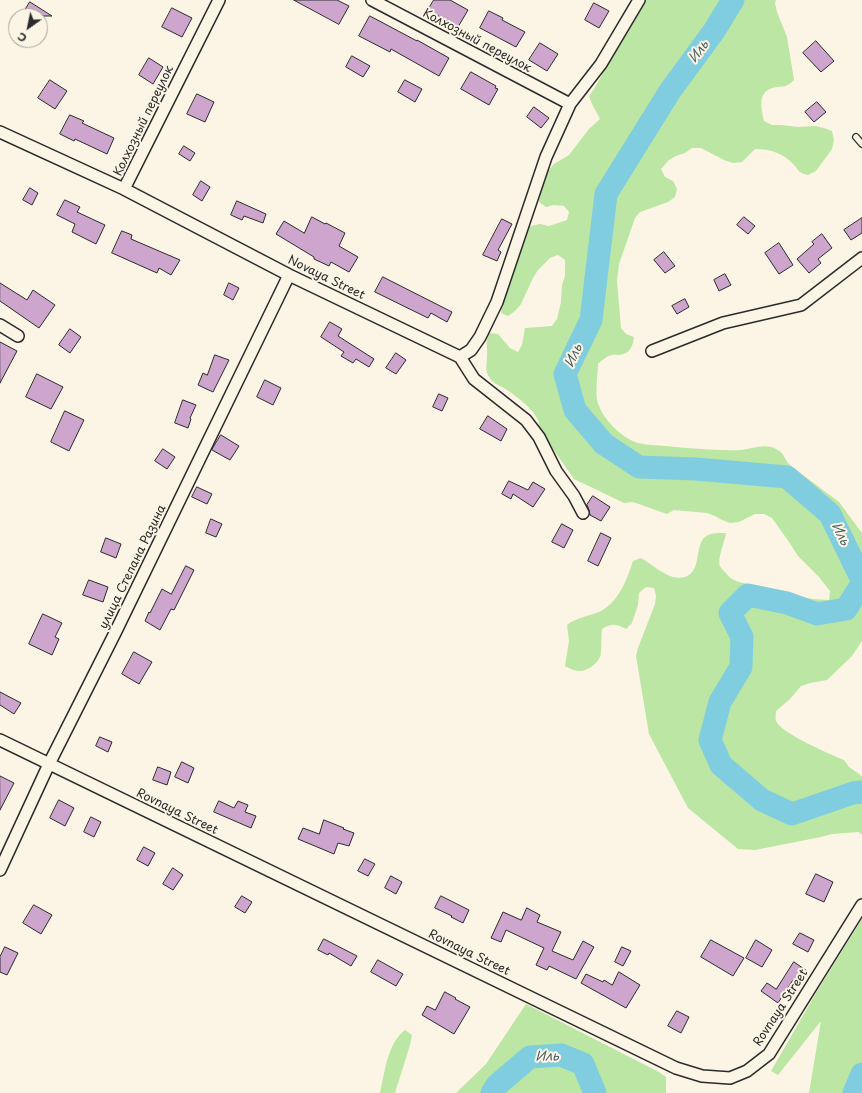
<!DOCTYPE html>
<html>
<head>
<meta charset="utf-8">
<style>
	body { margin:0 }
	#map { position:relative; width:862px; height:1093px; overflow:hidden; background:#fcf5e5; font-family:"Playpen Sans",sans-serif }
	canvas { display:block }
	.north { position:absolute; left:8px; top:8px; width:40px; height:40px; box-sizing:border-box; background:#fcf5e5; border:1px solid #a8a49b; border-radius:50%; rotate:213deg; font-size:11px; font-weight:700; line-height:16px; text-align:center; color:#2b2b2b }
	.north::after { content:''; display:block; margin:auto; width:14px; height:18px; background:#2b2b2b; clip-path:polygon(50% 0,100% 100%,50% 72%,0 100%) }
</style>
</head>
<body>
<div id="map">
<canvas width="862" height="1093"></canvas>
<div class="north">С</div>
</div>
<script>
const ctx = document.querySelector('canvas').getContext('2d');
ctx.lineJoin = 'round';
function fill(path, color) { ctx.fillStyle = color; ctx.fill(path, 'evenodd'); }
function trace(path, color, width, dash) { ctx.strokeStyle = color; ctx.lineWidth = width; ctx.lineCap = dash ? 'butt' : 'round'; ctx.setLineDash(dash || []); ctx.stroke(path); }
function drawText(font, color, halo, rows, align = 'center') {
  ctx.font = font + ' "Playpen Sans",sans-serif'; ctx.lineWidth = 4; ctx.setLineDash([]); ctx.textBaseline = 'middle'; ctx.strokeStyle = halo; ctx.fillStyle = color; for (const [text, x, y, turn = 0] of rows) {
    ctx.save(); ctx.translate(x, y); ctx.rotate((+turn || 0) * Math.PI / 180); ctx.textAlign = isNaN(turn) ? turn : align; if (halo) ctx.strokeText(text, 0, 0); ctx.fillText(text, 0, 0); ctx.restore();
  }
}
const green = new Path2D(`
	M644 0H776L775 3 777 12 787 37 794 80C783 91 781 84 770 89 757 94 762 111 764 121L772 125H781L798 127 815 126 824 128 832 131 834 140 832 149 816 171 808 175C797 172 801 172 793 164 783 153 770 149 755 149L742 162 733 163 724 160 701 148H692L685 153 676 156 669 160 661 169 665 177 673 181 677 189 675 197 668 202 640 212 635 218 619 264 617 281 621 328 626 334 634 337C633 346 630 354 619 355 618 355 613 354 612 355 607 356 602 360 598 364 598 375 594 396 599 406 605 421 622 438 638 443 646 445 656 445 665 446 690 448 715 451 741 450 753 449 765 443 776 449 783 452 784 457 788 463 790 465 792 467 795 469L839 502 862 533V641L852 656 827 680 810 683 801 686 790 699 776 711C776 714 775 718 776 721 782 734 830 754 844 760L849 767 862 776V835L859 832 832 834 821 837 755 850 738 849 688 808 649 734 636 656 638 648 655 604 656 596 654 588 646 587 639 593 638 605 632 623 626 629C616 624 612 623 602 629 601 635 602 653 600 657 597 664 587 671 580 671 575 671 570 669 565 666L569 641 567 625C576 618 588 616 599 612 618 603 627 580 633 561L641 558C651 564 660 572 670 576 675 578 680 578 685 577 701 571 695 551 703 539 709 532 718 533 726 533 725 541 717 559 720 566 721 568 723 570 724 571 730 578 731 579 739 582L812 599 829 600 830 591 819 577 798 556 789 542 772 518 764 514H755L739 522 730 523 722 520 715 516 707 513 674 510 667 514 633 502 624 503 574 479 539 429C539 426 539 422 538 420 534 409 516 396 507 390 500 385 492 384 488 375 485 369 487 364 487 357 488 347 485 344 489 333L498 334 510 348 518 352 522 345 525 328 552 326 557 319 561 302 562 285 565 276V260L558 255 550 258 538 270 533 278 521 304 515 311 508 316 501 313 502 303 522 228 540 224 549 226 567 220 569 212 564 206 554 205 546 207 539 202 541 185 549 170 554 164 569 155 589 129 600 119 592 104 589 96 594 89Z
	M862 919V1093H809L821 1021 778 1075 771 1071 816 993Z
	M526 1004 659 1072 666 1077V1093H456L486 1064Z
	M405 1030 412 1035 410 1045 395 1093H380C385 1072 387 1044 405 1030Z`);
const river = new Path2D(`
	M733 0 714 31 670 91 606 194 591 320 565 374 575 410 604 444 639 467 696 469 787 477 830 514 862 580
	M862 584 846 609 817 614 787 603 748 595 730 613 742 637 741 667 720 702 710 740 721 765 762 800 792 814 853 793 862 792
	M492 1093 497 1085 530 1057 561 1055 583 1064 595 1093
	M854 1093 862 1074`);
const building = new Path2D(`
	M294 0H337L349 6 339 24Z
	M434 0H450L468 10 458 27 428 10Z
	M30 2 52 16H29L24 12Z
	M594 3 609 11 599 28 585 20Z
	M172 8 192 18 182 37 162 27Z
	M489 11 503 18 502 20 525 32 516 47 480 28Z
	M370 16 417 41V40L449 58 439 76 391 49 390 52 359 36Z
	M816 41 834 61 821 72 803 53Z
	M540 43 558 54 547 71 529 60Z
	M352 56 370 66 363 77 346 67Z
	M149 58 163 67 153 84 139 75Z
	M471 72 496 86 495 88 498 89 489 105 461 89Z
	M50 80 67 91 55 109 38 98Z
	M405 80 422 89 415 102 398 92Z
	M197 94 214 102 205 122 187 114Z
	M817 102 826 112 814 122 805 112Z
	M534 107 549 118 541 128 527 117Z
	M70 115 84 121 82 123 114 138 107 154 75 139 74 141 60 134Z
	M184 146 195 153 190 161 179 154Z
	M201 181 210 187 202 201 193 195Z
	M30 188 38 193 32 205 23 200Z
	M65 200 80 207 77 212 105 225 96 244 72 232 75 224 57 215Z
	M237 201 266 214 263 223 244 216 242 220 231 215Z
	M312 217 325 224 326 223 345 233 339 246 358 257 349 272 331 262 329 266 314 259V257L276 234 284 221 304 233Z
	M744 217 755 226 748 234 737 225Z
	M862 218V233L851 240 844 230Z
	M502 219 512 224 498 250 501 252 497 261 483 255Z
	M122 231 132 235 131 239 180 260 171 275 159 268 157 273 112 253Z
	M822 234 832 248 818 259 821 263 809 273 797 259 814 244 812 242Z
	M779 243 793 265 779 274 765 253Z
	M664 252 675 266 665 273 654 260Z
	M725 274 731 285 719 291 714 280Z
	M383 277 452 312 447 322 431 313 428 318 375 292Z
	M0 283 27 300 33 290 55 305 39 328 0 301Z
	M229 283 239 288 233 300 224 295Z
	M685 299 689 307 677 314 672 306Z
	M330 322 342 329 338 336 374 359 369 367 356 359 353 363 341 356 344 352 321 337Z
	M70 329 81 337 70 353 59 345Z
	M0 342 17 351 0 383Z
	M396 353 406 360 396 374 386 368Z
	M215 355 229 360 213 392 198 385 203 373 207 375Z
	M37 374 63 387 51 409 26 397Z
	M265 380 281 388 273 405 257 397Z
	M439 394 448 398 442 411 433 407Z
	M183 400 196 405 190 418 191 419 188 428 175 423Z
	M65 411 84 420 69 451 51 442Z
	M488 416 507 429 501 441 480 429Z
	M221 435 239 446 230 460 212 450Z
	M163 449 175 457 167 469 155 461Z
	M509 481 528 490 533 482 545 489 533 507 513 494 511 499 502 494Z
	M197 487 212 494 207 504 192 497Z
	M593 496 610 507 601 521 590 515 589 510 587 505Z
	M211 519 222 524 216 537 206 533Z
	M562 524 573 530 564 548 552 542Z
	M601 533 611 538 598 566 588 561Z
	M106 538 121 544 116 558 101 552Z
	M186 566 194 570 174 610 171 609 160 630 145 621 149 612 150 613 162 589 171 594Z
	M89 580 108 587 103 602 83 595Z
	M43 614 62 623 55 637 59 639 52 655 29 644Z
	M134 652 152 662 139 684 122 674Z
	M0 692 21 703 14 714 0 705Z
	M100 737 112 742 108 752 96 746Z
	M182 762 194 768 188 783 175 777Z
	M158 767 171 772 167 785 153 780Z
	M0 776 14 783 0 810Z
	M59 800 74 808 65 826 50 818Z
	M219 801 234 808 238 801 248 805 245 812 256 816 251 828 214 812Z
	M91 817 101 822 94 837 84 832Z
	M324 820 344 828 343 829 354 833 349 846 338 843 334 854 298 839 303 828 319 834Z
	M144 847 155 853 148 866 137 860Z
	M365 859 375 864 368 876 358 871Z
	M173 868 183 875 173 890 163 884Z
	M816 874 833 882 824 902 806 894Z
	M391 876 402 882 396 894 385 888Z
	M242 896 252 902 245 913 235 907Z
	M441 896 469 910 463 923 451 917 452 916 435 908Z
	M34 905 52 915 41 934 23 923Z
	M527 908 540 915 537 922 561 932 552 951 573 960 583 941 594 947 576 979 549 966 547 970 536 965 544 948 506 930 501 942 491 938 503 912 521 920Z
	M800 933 814 940 808 952 793 944Z
	M324 939 357 956 351 966 329 953 328 955 318 950Z
	M711 940 744 958 733 976 701 957Z
	M756 940 772 950 762 967 746 958Z
	M5 947 18 953 7 975 0 972V957Z
	M622 947 631 951 623 966 615 962Z
	M378 960 403 974 396 986 371 972Z
	M794 962 807 971 798 984 793 980 778 1003 761 991 767 983 776 989Z
	M619 972 640 985 626 1008 581 983 586 974 603 982 604 980 612 985Z
	M445 992 456 998 455 999 470 1007 454 1034 422 1015 427 1006 435 1010Z
	M677 1011 689 1017 681 1033 668 1026Z`);
const service = new Path2D(`
	M856 137 862 144`);
const minor = new Path2D(`
	M372 0 570 104
	M0 132 124 189 289 275 460 357 474 379 526 420 539 437 556 471 574 496 583 513
	M124 189 219 0
	M0 325 18 336
	M652 351 723 323 801 305 862 258
	M460 357 471 350 480 337 497 302 546 157 570 104 601 64 639 0
	M0 740 676 1068 702 1076 730 1078 747 1071 769 1054 862 905
	M0 870 49 764 115 633 289 275`);
const streetNames = [
	["Колхозный переулок",477,41,28],
	["Колхозный переулок",144,121,-64],
	["Novaya Street",326,278,26],
	["улица Степана Разина",133,567,-64],
	["Rovnaya Street",177,812,26],
	["Rovnaya Street",469,953,26],
	["Rovnaya Street",781,1008,-57]
];
const waterNames = [
	["Иль",699,52,-53],
	["Иль",574,356,-65],
	["Иль",840,534,64],
	["Иль",547,1057,-1]
];
fill(green, '#bce6a3');
trace(river, '#81cde0', 23);
fill(building, '#cea6cd');
trace(building, '#2b2b2b', 1);
trace(service, '#2b2b2b', 8);
trace(minor, '#2b2b2b', 14);
trace(service, '#fcf5e5', 5.5);
trace(minor, '#fcf5e5', 11);
drawText('12px', '#2b2b2b', '#fcf5e5', streetNames);
drawText('italic 13px', '#455c61', '#fcf5e5', waterNames);
</script>
</body>
</html>
